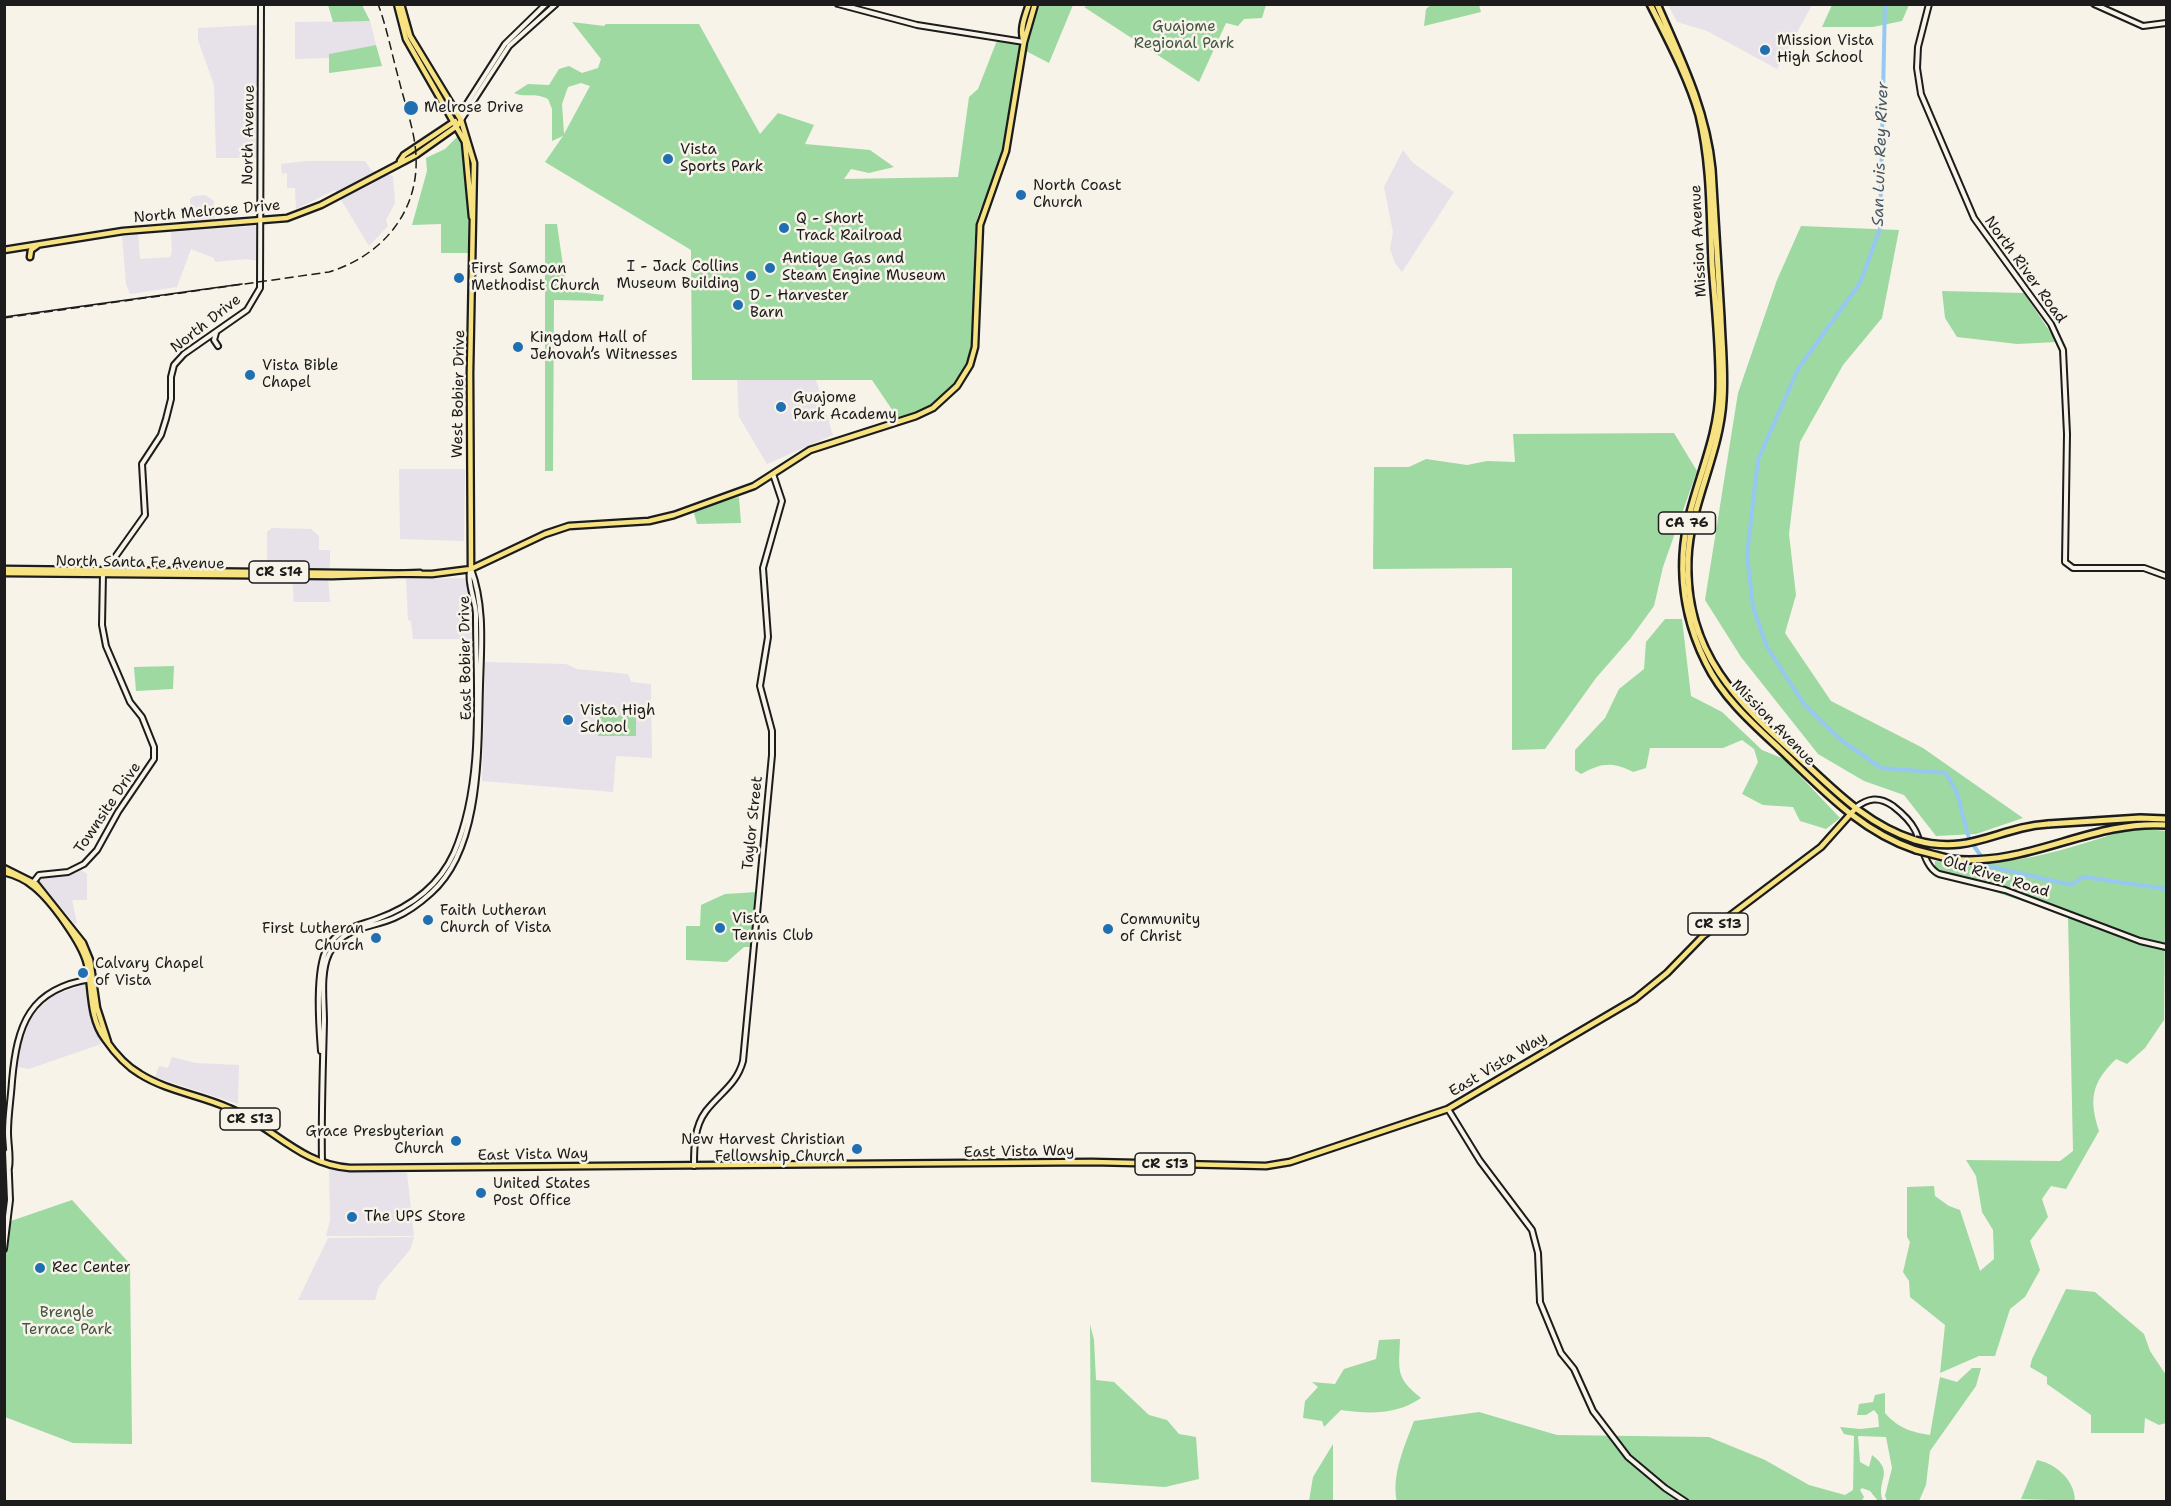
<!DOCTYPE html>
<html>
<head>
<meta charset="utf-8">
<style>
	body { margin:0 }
	#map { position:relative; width:2171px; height:1506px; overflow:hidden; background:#f7f3e8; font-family:"Shantell Sans",sans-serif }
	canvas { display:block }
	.frame { position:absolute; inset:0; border:6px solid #1c1c1c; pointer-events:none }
</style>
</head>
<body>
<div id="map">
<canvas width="2171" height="1506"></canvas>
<div class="frame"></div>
</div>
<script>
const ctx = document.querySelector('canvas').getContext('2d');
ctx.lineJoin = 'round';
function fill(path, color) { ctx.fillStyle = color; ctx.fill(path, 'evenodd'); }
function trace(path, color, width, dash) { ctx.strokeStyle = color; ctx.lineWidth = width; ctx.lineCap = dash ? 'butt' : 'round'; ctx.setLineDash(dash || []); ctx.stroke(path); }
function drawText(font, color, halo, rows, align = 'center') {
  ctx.font = font + ' "Shantell Sans",sans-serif'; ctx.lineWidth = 5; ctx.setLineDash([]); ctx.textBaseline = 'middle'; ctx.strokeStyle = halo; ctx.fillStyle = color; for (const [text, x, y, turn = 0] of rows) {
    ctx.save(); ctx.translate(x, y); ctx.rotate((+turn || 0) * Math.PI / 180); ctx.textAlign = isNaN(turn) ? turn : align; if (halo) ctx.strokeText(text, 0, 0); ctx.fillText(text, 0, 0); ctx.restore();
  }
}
const built = new Path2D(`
	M1668 5H1812L1777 69 1707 31 1677 22Z
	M370 21 376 45 330 54 329 58 295 59V22Z
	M257 25V158H216L214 85 198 40V28Z
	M1403 150 1413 163 1454 192 1402 272 1395 263 1390 249 1393 232 1384 187Z
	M306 161H365L371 170 393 176 395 203 386 220 388 226 369 246 335 190 296 209 295 188H287V173L282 174 281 164Z
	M205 195 214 201 215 220 190 222V199L194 196Z
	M255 226 257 228 258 261 246 259 215 262 214 258 191 249 177 287 130 294 126 284 122 235 138 234 140 259 170 257 172 251 171 232Z
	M811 364 833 435 767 464 739 417 737 377Z
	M399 469H465L464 541 400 539Z
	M272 528 311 529 319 536V550H330V567L326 569H267V532Z
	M292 577 328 578 330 602H294Z
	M466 578 471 595 473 639H413L411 621 408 620 406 579Z
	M485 662 566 664 577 669 628 674 631 682 651 684 652 758 616 756 613 792 482 781Z
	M81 870 87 874V900H72L77 923 75 924 39 881 43 877 65 876Z
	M86 984 101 1044 29 1069 18 1067 19 1045 31 1016 54 995Z
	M172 1057 196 1063 239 1065 238 1104 155 1077 159 1066 168 1068Z
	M329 1170 407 1173 414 1236H326L330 1220Z
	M414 1237 410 1250 379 1286 375 1300H298L328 1238Z`);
const green = new Path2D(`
	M1093 4H1266V5L1262 18 1244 19 1238 26 1226 23 1199 82 1084 7Z
	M328 5H362L370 21 333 22Z
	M1039 5H1073L1049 63 1024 50C1019 81 1015 114 1007 144 1003 159 998 178 990 191 985 201 979 209 977 220 967 278 993 354 943 399 931 410 914 415 899 420L872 380H692L691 250 545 162 563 136 552 141V109L548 99C534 92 525 98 514 93L528 84 549 85 559 69 569 66 582 73 598 68 601 59 572 22 604 26 606 24H699L760 134 778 113 814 125 805 144 870 150 894 167 869 173 851 169 844 179 958 177 969 97 978 89 996 43 999 39 1025 41ZM581 83 590 86 564 134 562 104 568 87Z
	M1431 5H1479L1481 12 1424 26 1426 9Z
	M1832 5V4L1909 5 1902 21 1873 27H1822Z
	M376 45 382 66 329 73V54Z
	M459 135 468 171 469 253H441V224L412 225 427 171 426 158 445 149Z
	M545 224H557L566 286 569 291 604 295 603 301 554 300 553 471H545Z
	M1801 226 1899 230 1882 318 1843 365 1800 442 1789 534 1796 595 1785 633 1831 701 1923 748 2023 818 1976 834 1936 836 1904 795 1864 781 1818 754 1741 657 1705 600 1738 393 1777 280Z
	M1942 291 2024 293 2057 342 2017 344 1957 337 1945 318Z
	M1674 433 1697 471 1663 567 1654 606 1630 639 1596 678 1545 749 1512 750V568L1373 569 1374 467H1409L1426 459 1467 465 1487 461 1515 462 1513 434Z
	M739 497 741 523 697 524 693 509Z
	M1665 619H1682L1691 696 1722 712 1762 750 1784 759 1840 818 1826 829 1800 821 1793 807 1763 805 1742 794 1758 762 1754 749 1742 740 1723 748H1650L1646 768 1633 772C1612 761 1601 763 1581 774L1575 770V750L1605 718 1619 689 1644 669 1646 642Z
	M174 666 173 689 136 691 134 667Z
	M636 715V736H598V716Z
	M2133 828 2166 831 2164 1020 2145 1048 2127 1064 2116 1059C2091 1083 2089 1100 2099 1131L2066 1189 2051 1186 2042 1199 2048 1217 2030 1241 2040 1270 2025 1297 2010 1309 1995 1356H1979L1940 1373 1945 1325 1910 1297 1909 1281 1903 1272 1910 1242 1907 1237V1187L1934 1186 1935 1196 1949 1206 1960 1210 1980 1271 1994 1259 1993 1230 1982 1212 1976 1176 1966 1160 2060 1161 2073 1151 2068 916 1980 887 1934 877 1935 861C2011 870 2062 850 2133 828Z
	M758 892 753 947H744L727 962 686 960V926H700L701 905 725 894Z
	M72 1200 130 1264 132 1444 73 1443 5 1417 4 1249 8 1222Z
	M2066 1289 2095 1292 2144 1334 2150 1351 2166 1375V1423L2159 1425 2145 1418 2144 1433H2091V1415L2047 1384V1377L2030 1367 2032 1359Z
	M1090 1324 1094 1340 1096 1380 1114 1382 1149 1415 1167 1420 1179 1434 1196 1437 1199 1479 1165 1487 1091 1482Z
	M1400 1339C1399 1371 1395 1377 1421 1398 1396 1415 1370 1414 1341 1410L1324 1427 1322 1421 1303 1418 1305 1401 1318 1387 1312 1382 1335 1384 1344 1369 1376 1359 1379 1340Z
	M1972 1368H1981L1976 1386 1930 1451 1926 1485 1919 1501H1887L1885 1496 1892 1468 1886 1437 1858 1436 1860 1462 1869 1467 1872 1455C1896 1473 1875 1480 1883 1501H1878L1870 1491 1862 1488 1860 1490 1864 1497 1861 1502H1397C1391 1475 1405 1445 1414 1421L1479 1412 1557 1435 1709 1437 1765 1460 1809 1485 1845 1495 1853 1490 1854 1436 1844 1434 1840 1427 1860 1429 1879 1427 1878 1415 1874 1410 1866 1415H1857L1859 1404 1873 1402 1875 1395 1885 1393V1413C1898 1428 1911 1432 1930 1435L1940 1377 1957 1382Z
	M1333 1444V1501H1309L1313 1477Z
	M2037 1460C2057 1464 2075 1481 2075 1501L2021 1499Z`);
const river = new Path2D(`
	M1885 4 1880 229 1860 283 1798 369 1758 460 1747 554 1753 607 1767 647 1804 704 1841 740 1881 768 1946 773 1957 793 1969 839 1988 866 2071 885 2084 877 2166 889`);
const secondary = new Path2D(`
	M838 4 917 25 1024 42
	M1929 4 1918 47 1917 68 1921 94 1974 218 2051 324 2063 350 2067 434 2065 562 2073 568H2144L2166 576
	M2094 4 2143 26 2166 23
	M459 116 505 44 546 4
	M461 120 509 46 556 4
	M216 333 214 340 218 346
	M1855 808C1868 798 1879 796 1893 806 1902 813 1910 820 1915 830 1922 843 1924 867 1939 874L2005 890 2140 941 2166 947
	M32 884 39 875 68 872 84 864 97 850 118 812 154 759V747L142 717 130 702 106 646 102 625 103 574 145 515 142 464 161 435 166 419 171 399V377L174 365 184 354 247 310 260 288 261 4
	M321 1051C319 1025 315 970 327 948 338 928 358 926 377 919 410 907 439 886 454 853 485 781 476 692 476 615 476 601 467 584 470 571
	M1448 1109 1480 1161 1532 1230 1538 1253 1540 1302 1561 1353 1574 1369 1593 1411 1628 1457 1665 1488 1686 1502
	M322 1162C321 1115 323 1068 324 1021 324 1001 320 973 329 954 341 927 371 928 394 918 408 912 420 903 431 893 482 848 478 748 480 686 481 647 485 606 471 569
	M694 1166C694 1147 694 1127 706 1111 720 1093 737 1084 743 1061L772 755V731L760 686 768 637 763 568 782 501 773 474
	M9 1168C11 1156 8 1145 8 1132 8 1115 11 1098 12 1081 17 1025 29 988 92 979
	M4 1249 10 1200 8 1152`);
const primary = new Path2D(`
	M397 4 406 39 465 142 472 217
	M401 4 410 36 461 120 474 163 470 373 471 569
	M1024 42C1019 30 1025 16 1029 4
	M400 161 404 155 455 121
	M4 250 123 231 287 218 321 205 416 155 457 126 461 120
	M30 257 31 250 38 245
	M4 569 432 574 471 569 545 534 569 526 649 521 674 515 754 486 810 450 916 416 933 408 957 386 970 365 975 347 980 225 1006 151 1024 42 1035 4
	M4 573 332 576 420 573
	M4 868 36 884 83 943 90 960 97 1008 108 1042
	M4 872C15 875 25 879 33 886 51 900 82 943 87 964 92 988 89 1018 105 1039 114 1052 126 1066 140 1074 167 1091 200 1095 229 1108 272 1126 301 1165 350 1168L1092 1162 1266 1166 1290 1162 1448 1109 1635 999 1667 973 1703 936 1821 847 1855 809`);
const trunk = new Path2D(`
	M1650 4C1668 40 1688 77 1699 115 1711 164 1710 215 1712 264 1715 306 1720 348 1719 390 1718 448 1686 498 1683 555 1681 592 1689 629 1706 663 1723 698 1753 724 1781 750 1823 790 1860 831 1916 850
	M1657 4C1681 59 1706 109 1712 169 1715 219 1718 268 1721 318 1722 345 1725 373 1723 400 1720 455 1690 504 1688 559 1684 657 1742 706 1808 766 1840 796 1871 826 1915 840
	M2048 824 2140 818 2166 819
	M1951 859C2029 867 2090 820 2166 825`);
const tram = new Path2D(`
	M4 317 242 284`);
const rail = new Path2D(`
	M4 318 329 272C381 256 419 213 416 156 415 131 405 105 399 80 392 55 387 28 378 4`);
const trunkBridge = new Path2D(`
	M1915 840C1970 856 1998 827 2048 824
	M1916 850 1951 859`);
const markers = [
	[1765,50,6,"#1f6fb2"],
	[411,108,8,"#1f6fb2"],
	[668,159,6,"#1f6fb2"],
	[1021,195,6,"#1f6fb2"],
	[784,228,6,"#1f6fb2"],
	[770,268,6,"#1f6fb2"],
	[751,276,6,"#1f6fb2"],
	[459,278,6,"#1f6fb2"],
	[738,305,6,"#1f6fb2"],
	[518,347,6,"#1f6fb2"],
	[250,375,6,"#1f6fb2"],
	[781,407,6,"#1f6fb2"],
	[568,720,6,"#1f6fb2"],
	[428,920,6,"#1f6fb2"],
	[720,928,6,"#1f6fb2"],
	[1108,929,6,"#1f6fb2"],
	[376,938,6,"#1f6fb2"],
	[83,973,6,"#1f6fb2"],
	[456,1141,6,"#1f6fb2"],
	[857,1149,6,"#1f6fb2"],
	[481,1193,6,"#1f6fb2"],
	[352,1217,6,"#1f6fb2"],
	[40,1268,6,"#1f6fb2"]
];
const shields = [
	[1687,523,57],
	[279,572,60],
	[1718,924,60],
	[250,1119,60],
	[1165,1164,60]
];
const shieldNames = [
	["CA 76",1687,523],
	["CR S14",279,572],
	["CR S13",1718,924],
	["CR S13",250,1119],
	["CR S13",1165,1164]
];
const parkNames = [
	["Guajome",1184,27],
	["Regional Park",1184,44],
	["Brengle",67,1313],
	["Terrace Park",67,1330]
];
const poiNames = [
	["Mission Vista",1777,41],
	["High School",1777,58],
	["Melrose Drive",424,108],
	["Vista",680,150],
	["Sports Park",680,167],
	["North Coast",1033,186],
	["Church",1033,203],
	["Q - Short",796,219],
	["Track Railroad",796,236],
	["Antique Gas and",782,259],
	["Steam Engine Museum",782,276],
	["I - Jack Collins",739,267,"right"],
	["Museum Building",739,284,"right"],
	["First Samoan",471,269],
	["Methodist Church",471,286],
	["D - Harvester",750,296],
	["Barn",750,313],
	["Kingdom Hall of",530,338],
	["Jehovah’s Witnesses",530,355],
	["Vista Bible",262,366],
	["Chapel",262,383],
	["Guajome",793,398],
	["Park Academy",793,415],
	["Vista High",580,711],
	["School",580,728],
	["Faith Lutheran",440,911],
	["Church of Vista",440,928],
	["Vista",732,919],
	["Tennis Club",732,936],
	["Community",1120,920],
	["of Christ",1120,937],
	["First Lutheran",364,929,"right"],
	["Church",364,946,"right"],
	["Calvary Chapel",95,964],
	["of Vista",95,981],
	["Grace Presbyterian",444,1132,"right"],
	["Church",444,1149,"right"],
	["New Harvest Christian",845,1140,"right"],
	["Fellowship Church",845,1157,"right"],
	["United States",493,1184],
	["Post Office",493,1201],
	["The UPS Store",364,1217],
	["Rec Center",52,1268]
];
const streetNames = [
	["North Avenue",249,135,-89],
	["North Melrose Drive",207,212,-5],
	["Mission Avenue",1699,241,-93],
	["North River Road",2025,270,54],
	["North Drive",206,324,-38],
	["West Bobier Drive",459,394,-89],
	["North Santa Fe Avenue",140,563,1],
	["East Bobier Drive",466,658,-91],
	["Mission Avenue",1773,723,46],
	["Townsite Drive",108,808,-56],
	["Taylor Street",753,823,-84],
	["Old River Road",1996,877,17],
	["East Vista Way",1498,1065,-31],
	["East Vista Way",1019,1152,-1],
	["East Vista Way",533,1155,-1]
];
const waterNames = [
	["San Luis Rey River",1881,154,-88]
];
fill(built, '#e7e1e9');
fill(green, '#9dd9a1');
trace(river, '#96c8f2', 4);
trace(secondary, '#1c1c1c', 8);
trace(primary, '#1c1c1c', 9);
trace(trunk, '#1c1c1c', 10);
trace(secondary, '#f7f3e8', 4);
trace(primary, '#f6e281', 4.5);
trace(trunk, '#f6e281', 5);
trace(tram, '#1c1c1c', 1.5);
trace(rail, '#1c1c1c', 1.5, [9, 4.5]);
trace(trunkBridge, '#1c1c1c', 10, []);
trace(trunkBridge, '#f6e281', 5);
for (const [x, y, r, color] of markers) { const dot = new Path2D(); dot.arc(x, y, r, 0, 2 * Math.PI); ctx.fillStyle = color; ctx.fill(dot); trace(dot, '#f7f3e8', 2); }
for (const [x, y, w] of shields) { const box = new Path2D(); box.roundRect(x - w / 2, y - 11, w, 22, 4.5); ctx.fillStyle = '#f7f3e8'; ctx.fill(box); trace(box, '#1c1c1c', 1.5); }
drawText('bold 14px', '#1c1c1c', null, shieldNames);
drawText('15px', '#435544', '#f7f3e8', parkNames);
drawText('15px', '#1c1c1c', '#f7f3e8', poiNames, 'left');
drawText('15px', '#1c1c1c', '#f7f3e8', streetNames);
drawText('italic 16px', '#475867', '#f7f3e8', waterNames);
</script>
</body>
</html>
